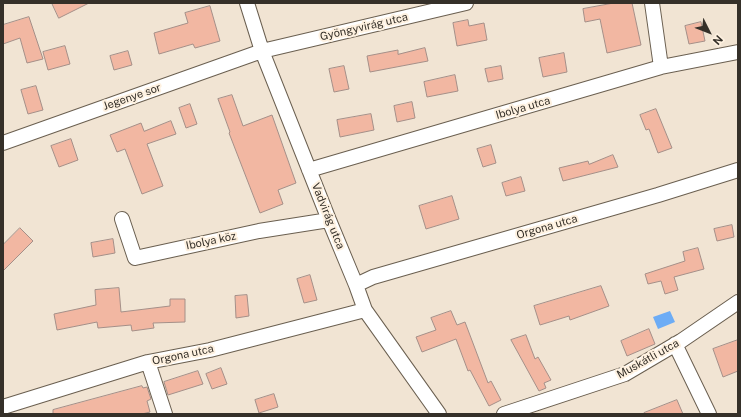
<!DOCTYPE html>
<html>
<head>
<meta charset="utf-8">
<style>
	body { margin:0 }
	#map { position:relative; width:741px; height:417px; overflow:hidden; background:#f1e4d3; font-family:"Public Sans",sans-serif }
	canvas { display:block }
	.frame { position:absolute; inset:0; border:4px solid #353029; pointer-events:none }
	.north { position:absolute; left:689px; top:12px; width:40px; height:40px; -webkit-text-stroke:3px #fef1e0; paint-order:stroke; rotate:132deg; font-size:11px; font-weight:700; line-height:16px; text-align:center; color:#353029 }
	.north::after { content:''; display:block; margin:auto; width:14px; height:18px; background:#353029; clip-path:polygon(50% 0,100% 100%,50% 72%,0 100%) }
</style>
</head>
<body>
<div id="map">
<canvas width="741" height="417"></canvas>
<div class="frame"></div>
<div class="north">N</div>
</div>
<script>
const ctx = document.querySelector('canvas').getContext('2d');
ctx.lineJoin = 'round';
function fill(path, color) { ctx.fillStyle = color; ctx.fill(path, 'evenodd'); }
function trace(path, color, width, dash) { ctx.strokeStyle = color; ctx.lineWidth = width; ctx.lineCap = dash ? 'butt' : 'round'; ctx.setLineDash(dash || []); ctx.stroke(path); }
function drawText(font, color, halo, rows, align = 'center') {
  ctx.font = font + ' "Public Sans",sans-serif'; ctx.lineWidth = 4; ctx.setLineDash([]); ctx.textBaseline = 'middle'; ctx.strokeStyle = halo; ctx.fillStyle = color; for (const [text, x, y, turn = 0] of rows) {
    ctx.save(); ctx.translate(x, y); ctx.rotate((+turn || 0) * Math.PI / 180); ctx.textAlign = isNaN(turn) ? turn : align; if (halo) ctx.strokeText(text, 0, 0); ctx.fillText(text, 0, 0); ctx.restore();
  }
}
const water = new Path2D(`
	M670 311 675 322 658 329 653 317Z`);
const building = new Path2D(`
	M52 3H89L59 18Z
	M614 3H632L641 45 607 53 600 19 585 22 583 9Z
	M210 6 220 41 195 48 193 44 159 54 154 33 188 23 185 13Z
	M29 17 43 59 27 63 20 38 3 44V25Z
	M468 20 469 26 484 23 487 40 457 46 453 23Z
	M701 22 705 41 689 44 685 26Z
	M65 46 70 64 48 70 43 52Z
	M425 48 428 61 370 72 367 56 398 50V54Z
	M128 51 132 65 114 70 110 56Z
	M564 53 567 72 543 77 539 58Z
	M344 66 349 89 334 92 329 69Z
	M501 66 503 79 488 82 485 69Z
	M455 75 458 91 427 97 424 82Z
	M36 86 43 110 28 114 21 90Z
	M232 95 243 126 272 115 296 183 278 190 283 204 260 213 229 133 230 132 218 99Z
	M412 102 415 118 397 122 394 106Z
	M190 104 197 124 186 128 179 108Z
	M656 109 672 148 658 153 649 129 646 130 640 115Z
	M371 114 374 130 340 137 337 120Z
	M171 121 176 134 147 144 163 186 142 194 125 149 117 152 110 135 141 123 144 131Z
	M71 139 78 160 59 167 51 146Z
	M491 145 496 163 483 167 477 149Z
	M613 155 618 167 563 181 559 168 588 161 589 164Z
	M521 177 525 191 506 196 502 183Z
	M452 196 459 219 426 229 419 206Z
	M732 225 734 237 717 241 714 229Z
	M20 228 33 241 3 271V245Z
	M113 239 115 253 93 257 91 243Z
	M698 248 704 269 674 277 678 290 665 294 661 281 648 284 645 274 685 261 683 252Z
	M310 275 317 300 304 303 297 279Z
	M601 286 609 306 570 320 569 316 540 325 534 306Z
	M119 288 121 312 170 306V299H185V322L153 323 154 328 132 331 131 325 98 328 97 322 57 330 54 314 96 305 95 290Z
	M247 295 249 316 236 318 235 296Z
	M451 311 457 325 465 322 488 383 491 381 501 400 489 406 470 370 468 371 456 339 422 352 416 337 436 330 431 318Z
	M649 329 655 344 627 356 621 341Z
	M526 335 535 359 538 357 551 380 544 383 546 388 539 391 511 340Z
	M738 340V371L723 377 713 349Z
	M221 368 227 384 212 389 206 374Z
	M198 371 203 384 168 395 164 382Z
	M142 386 143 388 147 387 151 399 147 401 150 412 142 414H53V410Z
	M274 394 278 407 259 413 255 400Z
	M677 400 683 414H644V413Z`);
const street = new Path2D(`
	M247 3 262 51 329 220 356 285 365 310 439 414
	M652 3 661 67
	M3 143 262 51 466 3
	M309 170 661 67 738 52
	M122 219 135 258 259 231 329 220
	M356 285 373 277 658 195 738 170
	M675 344 709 414
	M148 362 165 414
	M3 407 148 362 210 350 365 310
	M504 414 625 374 681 341 738 302`);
const streetNames = [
	["Gyöngyvirág utca",364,27,-13],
	["Jegenye sor",132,97,-19],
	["Ibolya utca",523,108,-16],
	["Vadvirág utca",328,216,68],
	["Orgona utca",547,227,-16],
	["Ibolya köz",211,241,-12],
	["Orgona utca",183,355,-12],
	["Muskátli utca",648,359,-29]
];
fill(water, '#6dacf5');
fill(building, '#f2b7a2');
trace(building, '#a48f88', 1);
trace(street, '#6a5f50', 16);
trace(street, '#fff', 14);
drawText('11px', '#353029', '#fef1e0', streetNames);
</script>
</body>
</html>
